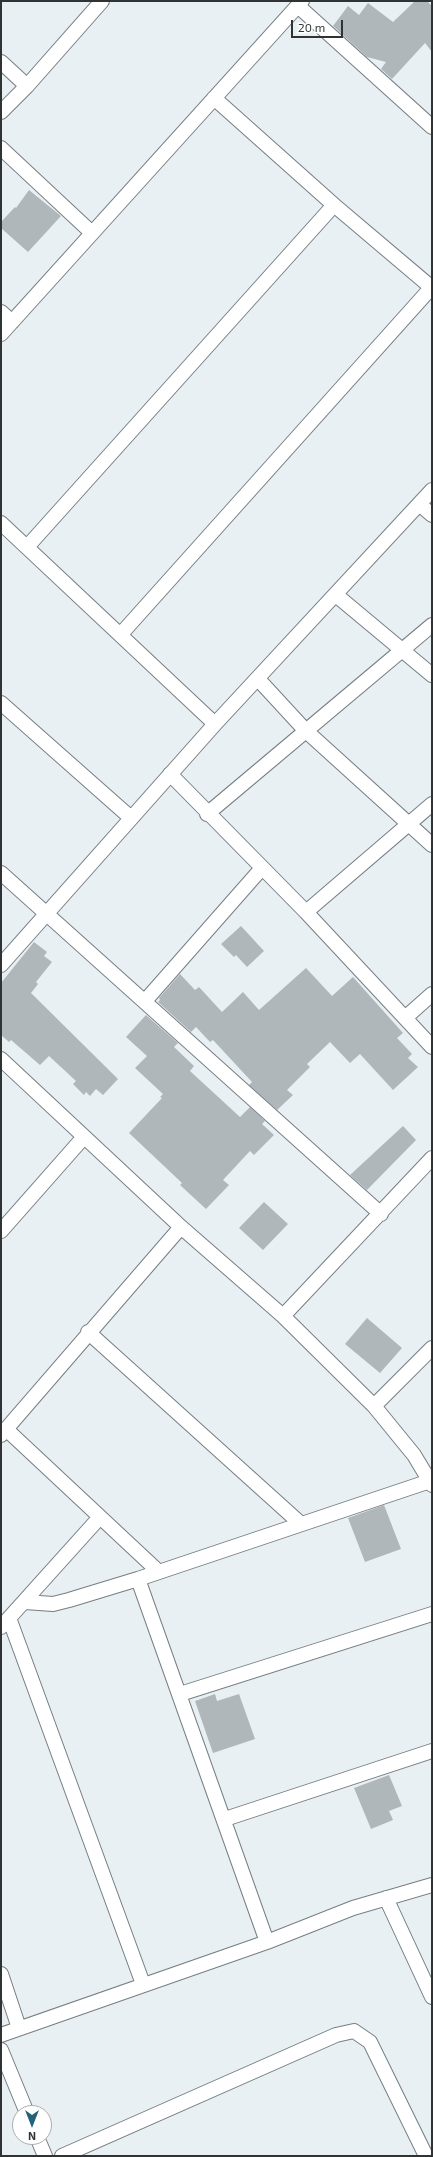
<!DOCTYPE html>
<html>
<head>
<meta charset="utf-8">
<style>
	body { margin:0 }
	#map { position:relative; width:433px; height:2157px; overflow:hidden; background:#e8f0f4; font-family:"Exo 2",sans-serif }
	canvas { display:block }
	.frame { position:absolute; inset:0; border:2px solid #303334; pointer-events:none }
	.north { position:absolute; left:12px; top:2105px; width:40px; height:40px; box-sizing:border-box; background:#fff; border:1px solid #acadae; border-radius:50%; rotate:180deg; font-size:11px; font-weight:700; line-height:16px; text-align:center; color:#303334 }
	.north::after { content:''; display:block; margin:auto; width:14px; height:18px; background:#256179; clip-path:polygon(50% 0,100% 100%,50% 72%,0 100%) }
	.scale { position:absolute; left:291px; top:20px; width:52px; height:18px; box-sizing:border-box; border:2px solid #303334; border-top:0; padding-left:5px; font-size:12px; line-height:14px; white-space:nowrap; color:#303334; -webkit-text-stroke:3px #fff; paint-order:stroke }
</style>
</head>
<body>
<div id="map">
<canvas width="433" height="2157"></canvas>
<div class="frame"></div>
<div class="north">N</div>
<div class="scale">20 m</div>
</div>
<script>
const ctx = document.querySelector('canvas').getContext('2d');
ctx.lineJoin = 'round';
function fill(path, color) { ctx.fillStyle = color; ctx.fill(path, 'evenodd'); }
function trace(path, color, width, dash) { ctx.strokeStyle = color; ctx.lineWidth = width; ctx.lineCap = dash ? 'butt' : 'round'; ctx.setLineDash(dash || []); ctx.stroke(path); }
const building = new Path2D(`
	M415 1H427L432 6V52L425 43 392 79 381 69 386 62 367 57 333 26 348 6 359 15 368 3 393 22Z
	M29 190 61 216 28 252 1 228V222L15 207 16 208Z
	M241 926 264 951 247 967 236 955 234 957 221 944Z
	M34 942 47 952 44 956 52 962 36 982 38 984 31 993 118 1079 103 1095 96 1089 90 1096 86 1092 84 1095 73 1084 76 1081 49 1056 40 1065 11 1040 9 1042 1 1035V983Z
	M306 968 332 996 353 977 403 1033 397 1038 412 1054 408 1058 418 1067 393 1090 360 1054 350 1063 330 1042 307 1064 310 1067 287 1090 293 1095 277 1110 249 1085 252 1082 213 1040 210 1042 196 1027 191 1032 158 1002 160 1000 159 998 180 974 195 990 199 987 222 1012 243 992 259 1010Z
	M146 1015 178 1043 174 1047 194 1066 190 1071 240 1117 250 1107 265 1121 262 1124 274 1135 254 1155 250 1151 223 1180 229 1185 206 1209 180 1185 182 1183 129 1133 162 1098 160 1097 163 1094 135 1068 147 1056 126 1037Z
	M403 1126 416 1140 367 1190 350 1175Z
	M264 1202 288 1224 263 1250 239 1228Z
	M367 1318 402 1348 380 1373 345 1344Z
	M384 1505 401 1549 365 1562 348 1518Z
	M215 1694 217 1701 239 1694 255 1739 213 1753 195 1701Z
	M389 1775 402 1806 389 1811 393 1820 371 1829 354 1788Z`);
const street = new Path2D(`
	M298 6 432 127
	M1 62 27 86
	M214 98 334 205 432 288
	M1 112 27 86 102 1
	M1 148 92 233
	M1 312 12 322
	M1 334 302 1
	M419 504 432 515
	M1 523 215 724
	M27 547 334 205
	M336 595 432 675
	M121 634 431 288
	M258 679 305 730 432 845
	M1 703 131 818
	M170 774 306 912 432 1047
	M207 814 432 625
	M1 873 381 1214
	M306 912 432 804
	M1 965 215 724 432 490
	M145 1001 262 868
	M405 1018 432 994
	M1 1059 181 1227 283 1316 374 1406 414 1455 432 1485
	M1 1231 83 1138
	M283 1316 432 1158
	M88 1332 301 1524
	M374 1406 432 1348
	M6 1429 159 1572
	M1 1435 181 1227
	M138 1579 267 1942
	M25 1602 53 1604 69 1600 138 1579 430 1481
	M9 1618 143 1984
	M1 1627 100 1517
	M180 1694 432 1614
	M225 1819 432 1751
	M386 1898 432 1997
	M1 1974 19 2028
	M1 2035 267 1942 353 1908 432 1885
	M1 2050 27 2113
	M37 2137 45 2156
	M62 2156 336 2035 354 2031 370 2042 426 2156`);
fill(building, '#b0b7bb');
trace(street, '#777e82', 16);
trace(street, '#fff', 14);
</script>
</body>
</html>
